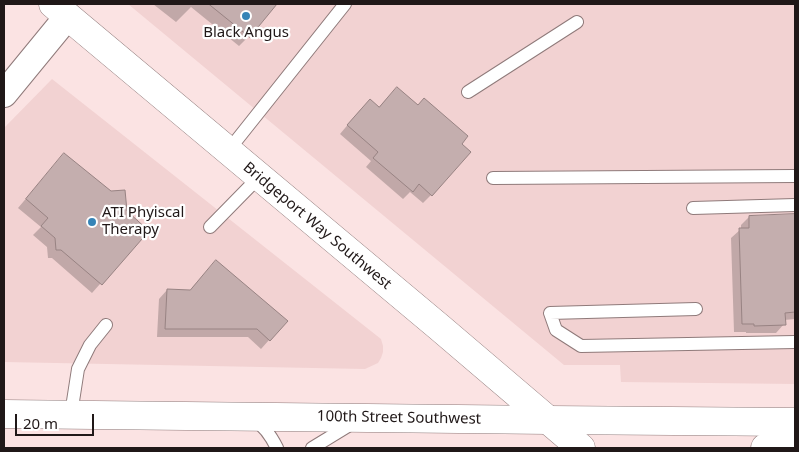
<!DOCTYPE html>
<html>
<head>
<meta charset="utf-8">
<style>
	body { margin:0 }
	#map { position:relative; width:799px; height:452px; overflow:hidden; background:#fbe3e3; font-family:"Noto Sans",sans-serif }
	canvas { display:block }
	.frame { position:absolute; inset:0; border:5px solid #201818; pointer-events:none }
	.scale { position:absolute; left:15px; top:414px; width:79px; height:22px; box-sizing:border-box; border:2px solid #201818; border-top:0; padding-left:6px; font-size:15px; line-height:18px; white-space:nowrap; color:#201818; -webkit-text-stroke:4px #fff; paint-order:stroke }
</style>
</head>
<body>
<div id="map">
<canvas width="799" height="452"></canvas>
<div class="frame"></div>
<div class="scale">20 m</div>
</div>
<script>
const ctx = document.querySelector('canvas').getContext('2d');
ctx.lineJoin = 'round';
function fill(path, color) { ctx.fillStyle = color; ctx.fill(path, 'evenodd'); }
function trace(path, color, width, dash) { ctx.strokeStyle = color; ctx.lineWidth = width; ctx.lineCap = dash ? 'butt' : 'round'; ctx.setLineDash(dash || []); ctx.stroke(path); }
function drawText(font, color, halo, rows, align = 'center') {
  ctx.font = font + ' "Noto Sans",sans-serif'; ctx.lineWidth = 4.5; ctx.setLineDash([]); ctx.textBaseline = 'middle'; ctx.strokeStyle = halo; ctx.fillStyle = color; for (const [text, x, y, turn = 0] of rows) {
    ctx.save(); ctx.translate(x, y); ctx.rotate((+turn || 0) * Math.PI / 180); ctx.textAlign = isNaN(turn) ? turn : align; if (halo) ctx.strokeText(text, 0, 0); ctx.fillText(text, 0, 0); ctx.restore();
  }
}
const built = new Path2D(`
	M128 4H795V384L621 382 620 365H564Z
	M52 79 381 339 383 346V352L381 358 378 363 365 369 4 362V128Z`);
const shadow = new Path2D(`
	M153 4H276L249 36 239 46 191 7 176 22Z
	M397 88 460 144 431 195 423 203 410 192 403 199 366 167 371 161 340 134 361 109 378 108Z
	M64 154 147 231 92 293 52 258H48L47 247 33 235 41 227 18 208 56 163Z
	M749 217 795 227V319L784 320V324L776 333H746V332H734L731 238 741 229V225Z
	M167 290 189 291 286 321 261 349 248 337H157L159 299Z`);
const building = new Path2D(`
	M209 4H277L250 37Z
	M397 87 418 105 424 98 468 136 462 144 471 152 432 196 419 184 413 192 373 158 378 152 347 125 370 99 379 107Z
	M64 153 111 191 125 190 127 211 149 231 102 285 61 250H56L55 238 41 226 48 218 26 199Z
	M795 214V312L785 313 786 325 754 326V324H742L739 228H749V216Z
	M216 260 288 321 270 341 257 329H165L167 289 190 290Z`);
const lane = new Path2D(`
	M468 92 577 22
	M228 151 345 4
	M493 178 795 176
	M693 208 795 205
	M210 227 259 177
	M696 309 550 313 556 330 581 346 795 342
	M71 414 78 369 90 345 106 325
	M254 420C265 426 272 438 277 448
	M312 448 353 423`);
const street = new Path2D(`
	M4 94 68 16`);
const secondary = new Path2D(`
	M4 414 549 420 795 422`);
const primary = new Path2D(`
	M53 4 439 327 581 448
	M765 448 795 439`);
const markers = [
	[246,16,5,"#3684b7"],
	[92,222,5,"#3684b7"]
];
const poiNames = [
	["Black Angus",246,33],
	["ATI Phyiscal",102,213,"left"],
	["Therapy",102,230,"left"]
];
const streetNames = [
	["Bridgeport Way Southwest",317,226,40],
	["100th Street Southwest",399,418,1]
];
fill(built, '#f2d2d2');
fill(shadow, '#0003');
fill(building, '#c4aeae');
trace(building, '#988383', 1);
trace(lane, '#8f7a7a', 14);
trace(street, '#8f7a7a', 28);
trace(secondary, '#8f7a7a', 29);
trace(primary, '#8f7a7a', 29);
trace(lane, '#fff', 12);
trace(street, '#fff', 26);
trace(secondary, '#fff', 28);
trace(primary, '#fff', 28);
for (const [x, y, r, color] of markers) { const dot = new Path2D(); dot.arc(x, y, r, 0, 2 * Math.PI); ctx.fillStyle = color; ctx.fill(dot); trace(dot, '#fff', 2); }
drawText('15px', '#201818', '#fff', poiNames);
drawText('15px', '#201818', '#fff', streetNames);
</script>
</body>
</html>
